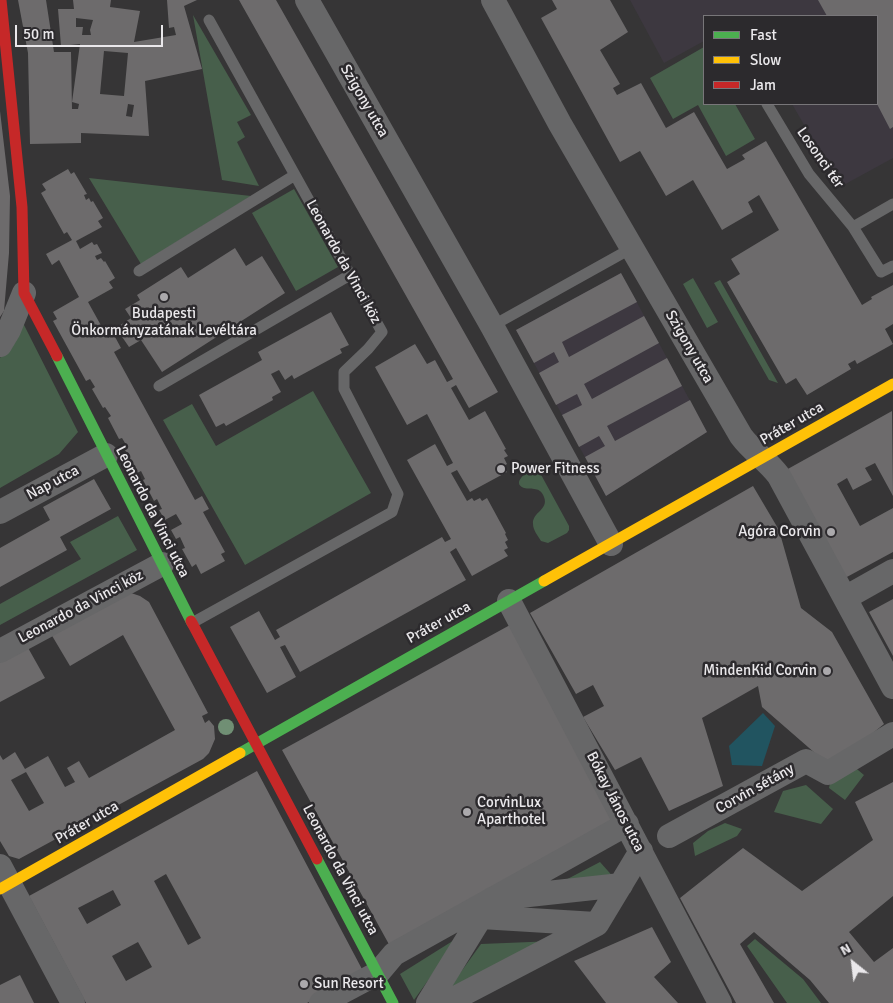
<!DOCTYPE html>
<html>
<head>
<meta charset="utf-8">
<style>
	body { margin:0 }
	#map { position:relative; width:893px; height:1003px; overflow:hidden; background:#363536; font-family:Signika,sans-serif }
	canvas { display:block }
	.legend { position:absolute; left:703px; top:15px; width:175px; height:90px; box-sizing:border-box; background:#2c2a2d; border:1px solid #787679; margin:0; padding:6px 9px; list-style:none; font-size:15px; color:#eae8eb }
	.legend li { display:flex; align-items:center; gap:10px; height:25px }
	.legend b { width:25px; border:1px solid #787679 }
	.north { position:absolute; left:828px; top:938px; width:50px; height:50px; -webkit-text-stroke:4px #2c2a2d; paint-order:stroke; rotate:331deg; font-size:14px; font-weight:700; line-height:20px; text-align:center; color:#eae8eb }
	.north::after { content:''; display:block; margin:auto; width:18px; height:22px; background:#eae8eb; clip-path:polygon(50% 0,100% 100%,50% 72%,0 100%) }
	.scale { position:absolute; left:15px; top:25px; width:148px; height:22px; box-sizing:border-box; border:2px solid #eae8eb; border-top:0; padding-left:6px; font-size:15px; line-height:18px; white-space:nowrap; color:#eae8eb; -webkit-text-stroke:4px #2c2a2d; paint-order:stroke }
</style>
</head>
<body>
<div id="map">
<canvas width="893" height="1003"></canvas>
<ul class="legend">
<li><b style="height:6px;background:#4caf50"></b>Fast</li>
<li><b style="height:6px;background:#ffc107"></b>Slow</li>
<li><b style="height:6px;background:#c62828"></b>Jam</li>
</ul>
<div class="north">N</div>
<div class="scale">50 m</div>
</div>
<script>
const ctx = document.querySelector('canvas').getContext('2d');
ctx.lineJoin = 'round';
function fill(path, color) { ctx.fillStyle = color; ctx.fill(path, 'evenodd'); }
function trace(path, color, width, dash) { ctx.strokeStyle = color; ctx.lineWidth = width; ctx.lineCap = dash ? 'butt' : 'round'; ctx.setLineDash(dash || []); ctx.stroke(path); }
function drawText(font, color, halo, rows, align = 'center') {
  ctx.font = font + ' Signika,sans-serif'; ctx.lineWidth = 5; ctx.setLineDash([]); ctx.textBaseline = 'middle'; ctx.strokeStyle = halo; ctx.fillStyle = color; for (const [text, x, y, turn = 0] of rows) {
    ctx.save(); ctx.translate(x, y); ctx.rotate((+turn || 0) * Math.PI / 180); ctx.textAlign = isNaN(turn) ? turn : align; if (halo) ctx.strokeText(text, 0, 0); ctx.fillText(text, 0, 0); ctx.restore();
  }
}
const built = new Path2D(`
	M630 0H893V158L840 187 792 104H877V16H704V41L664 63Z
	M621 273 707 432 606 496 516 330Z`);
const green = new Path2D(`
	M193 15 251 115 237 122 245 137 237 142 259 186 222 180Z
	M704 47V104H735L755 139 726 156 698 105 673 119 650 78Z
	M89 178 251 196 141 264Z
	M294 189 338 267 296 291 252 213Z
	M693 278 718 322 707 328 683 284Z
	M720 280 778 383 769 380 714 283Z
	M22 321 78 432 59 454 0 488V358Z
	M313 391 371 493 245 565 163 420 192 404 216 446Z
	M532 469H536L539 471 569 526V530L567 533 548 543 541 541C538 536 533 530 533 524 532 512 549 510 544 497 540 486 532 490 524 488 511 483 527 472 532 469Z
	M118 516 137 550 0 625V604L81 559 70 542Z
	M852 765 864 775 845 800 829 788 831 778Z
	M806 785 833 809 821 824 774 812 783 791Z
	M725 823 742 829 737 836 695 856 693 843 708 831Z
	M600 862 616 880 552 887Z
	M459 937 414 1000 400 974Z
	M755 939 803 979 821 1003H787L747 946Z
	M555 941 445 994 481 944Z`);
const water = new Path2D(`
	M763 713 775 726 762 766 732 765 729 746Z`);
const building = new Path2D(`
	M18 0H46L54 52H71L72 109H78L79 104 72 102 80 44 61 46 58 9H74L73 0H111L110 7 140 11 134 42 176 35 174 27 169 28 167 0H197L184 6 202 69 145 81 149 136 81 133V143L30 144 28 53ZM76 18 93 20 90 30 91 35H82L83 27H76ZM104 51 128 53 124 96 100 94ZM128 104 134 105 132 117 126 116Z
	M239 0H276L498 392 469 408 456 385 451 388 469 420 485 411 506 449 504 450 508 456 504 458 507 464 504 466 507 472 470 492 457 470 451 473 467 501 472 498 474 501 480 498 482 501 487 498 506 533 505 534 508 540 505 542 508 548 504 550 508 556 472 576 456 548 450 552 466 580 300 672 285 645 280 647 296 677 267 693 230 627 259 611 275 640 280 637 276 630 442 537 445 542 451 539 407 460 435 444 447 466 453 463 427 414 407 425 375 367 415 344 427 364 435 360 447 382 453 379Z
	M552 0H610L628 32 600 50 620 84 613 88 617 95 641 83 666 128 694 112 727 169 745 159 742 155 766 141 862 305 872 299 871 297 893 285V324L885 329 893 344 857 364 855 360 848 364 851 369 807 395 796 378 786 384 727 282 740 274 731 259 779 230 759 195 748 202 753 212 722 230 693 180 666 196 640 151 620 162 541 18 557 9Z
	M818 0H893V127L890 129 877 104V16H827Z
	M0 111 10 196 9 253 4 311 0 317Z
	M68 169 71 174 74 172 87 194 84 195 86 200 89 198 91 202 93 201 103 218 98 221 102 227 76 241 80 249 92 242 94 245 97 244 102 253 95 256 97 260 101 258 104 262 105 261 115 278 109 282 113 288 88 302 108 338 114 335 121 348 114 352 195 500 202 496 209 509 203 512 225 552 221 554 225 561 201 574 196 564 192 567 182 549 185 548 180 537 176 539 171 530 182 524 176 514 165 520 159 510 162 509 157 499 154 501 143 480 145 479 141 471 137 473 125 450 128 448 122 438 119 439 108 418 111 416 105 407 103 408 92 389 95 387 90 379 86 381 53 321 57 319 53 312 79 297 59 260 52 265 46 254 72 240 67 232 64 234 41 193 46 190 42 184Z
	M235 248 246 266 262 256 285 293 162 372 141 340 129 347 116 328 131 318 125 309 140 300 137 295 181 267 188 278Z
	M621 273 637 302 562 342 569 357 644 316 659 343 584 384 592 399 667 358 682 386 607 426 615 441 690 400 707 432 606 496 585 457 605 446 599 436 579 447 562 415 582 405 577 394 556 405 539 373 559 362 554 352 534 363 516 330Z
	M331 312 349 345 340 349 342 353 294 379 292 375 285 380 279 370 271 374 281 392 272 397 273 400 226 426 224 423 216 427 199 395 262 360 258 352Z
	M892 411 893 496 875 463 865 468 872 480 853 490 847 478 837 484 860 526 893 508V552L845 578 786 470Z
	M94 479 111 509 60 537 67 550 0 587V548L50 520 43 507Z
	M753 486 779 530 801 608 832 632 884 724 831 767 762 707 758 686 702 718 723 786 669 811 641 757 615 770 583 717 604 706 593 685 576 694 530 613Z
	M131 593 140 596 149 602 208 713 202 716 205 723 209 720 214 726 215 739 209 753 203 759 19 859 9 856 0 841V755L3 760 15 752 25 769 48 756 65 787 75 782 67 768 79 761 89 778 175 730 123 635 70 666 51 634ZM26 772 44 803 29 811 11 780Z
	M893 599V656L869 612Z
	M510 625 618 823 391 948 282 750Z
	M27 646 45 678 0 702V661Z
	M257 771 363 971 307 1003H86L29 896ZM166 874 201 938 188 945 154 881ZM113 890 121 905 87 924 78 908ZM138 942 152 967 126 981 112 956Z
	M893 782V896L849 932 874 962 893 948V1003H829L810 980 754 932 740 944 774 1003H736L680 898 743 848 802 891 873 840 855 802Z
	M652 927 671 962 654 977 678 1003H606L574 961Z
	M20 975 34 1003H0V985Z`);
const lane = new Path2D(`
	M767 104 809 174 853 227 881 272 893 266
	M853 227 893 204
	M139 271 295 175
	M492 326 632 248
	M159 386 350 275
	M192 623 392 512 398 494 344 389V372L368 349 382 332 209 20`);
const street = new Path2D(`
	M307 0 492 326 611 544
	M493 0 560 124 741 436C752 451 768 461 779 476L893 687
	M0 345 9 330 24 293
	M0 512 106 455
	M845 598 893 571
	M509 601 720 1003
	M0 651 162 564
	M669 836 806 761 828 773 893 734
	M0 866 73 1003
	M481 917 596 924
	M321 1003 378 973 394 954 627 824
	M428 1003 492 899 621 885
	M446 1003 597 924 641 851`);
const fast = new Path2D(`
	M57 356 191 621
	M240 753 544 581
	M317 859 393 1003`);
const slow = new Path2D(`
	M544 581 893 384
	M0 889 240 753`);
const jam = new Path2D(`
	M1 0 22 207 24 293 57 356
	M191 621 317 859`);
const trees = [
	[226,727]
];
const markers = [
	[164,297,5,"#aba9ac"],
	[501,469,5,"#aba9ac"],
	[831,532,5,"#aba9ac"],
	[827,671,5,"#aba9ac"],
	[467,812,5,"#aba9ac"],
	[304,984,5,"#aba9ac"]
];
const streetNames = [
	["Szigony utca",364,101,60],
	["Losonci tér",820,158,55],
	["Leonardo da Vinci köz",343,262,61],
	["Szigony utca",689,347,60],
	["Práter utca",792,424,-30],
	["Nap utca",53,483,-28],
	["Leonardo da Vinci utca",152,512,63],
	["Leonardo da Vinci köz",81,607,-28],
	["Práter utca",439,623,-29],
	["Corvin sétány",755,789,-29],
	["Bókay János utca",615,802,63],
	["Práter utca",87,823,-30],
	["Leonardo da Vinci utca",340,870,62]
];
const poiNames = [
	["Budapesti",164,314,"center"],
	["Önkormányzatának Levéltára",164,331,"center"],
	["Power Fitness",511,469],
	["Agóra Corvin",821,532,"right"],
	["MindenKid Corvin",817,671,"right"],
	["CorvinLux",477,803],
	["Aparthotel",477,820],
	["Sun Resort",314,984]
];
fill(built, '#3d3840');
fill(green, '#475f4b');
fill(water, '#215460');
fill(building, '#6d6b6c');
trace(lane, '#676768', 11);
trace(street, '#676768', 24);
trace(fast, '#4caf50', 11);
trace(slow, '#ffc107', 11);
trace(jam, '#c62828', 11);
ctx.fillStyle = '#708f74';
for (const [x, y] of trees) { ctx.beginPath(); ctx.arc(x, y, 8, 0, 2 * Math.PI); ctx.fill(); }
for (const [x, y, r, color] of markers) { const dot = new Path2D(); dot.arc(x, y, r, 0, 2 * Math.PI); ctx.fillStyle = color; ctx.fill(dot); trace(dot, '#2c2a2d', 2); }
drawText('15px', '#eae8eb', '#2c2a2d', streetNames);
drawText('15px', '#eae8eb', '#2c2a2d', poiNames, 'left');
</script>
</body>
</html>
